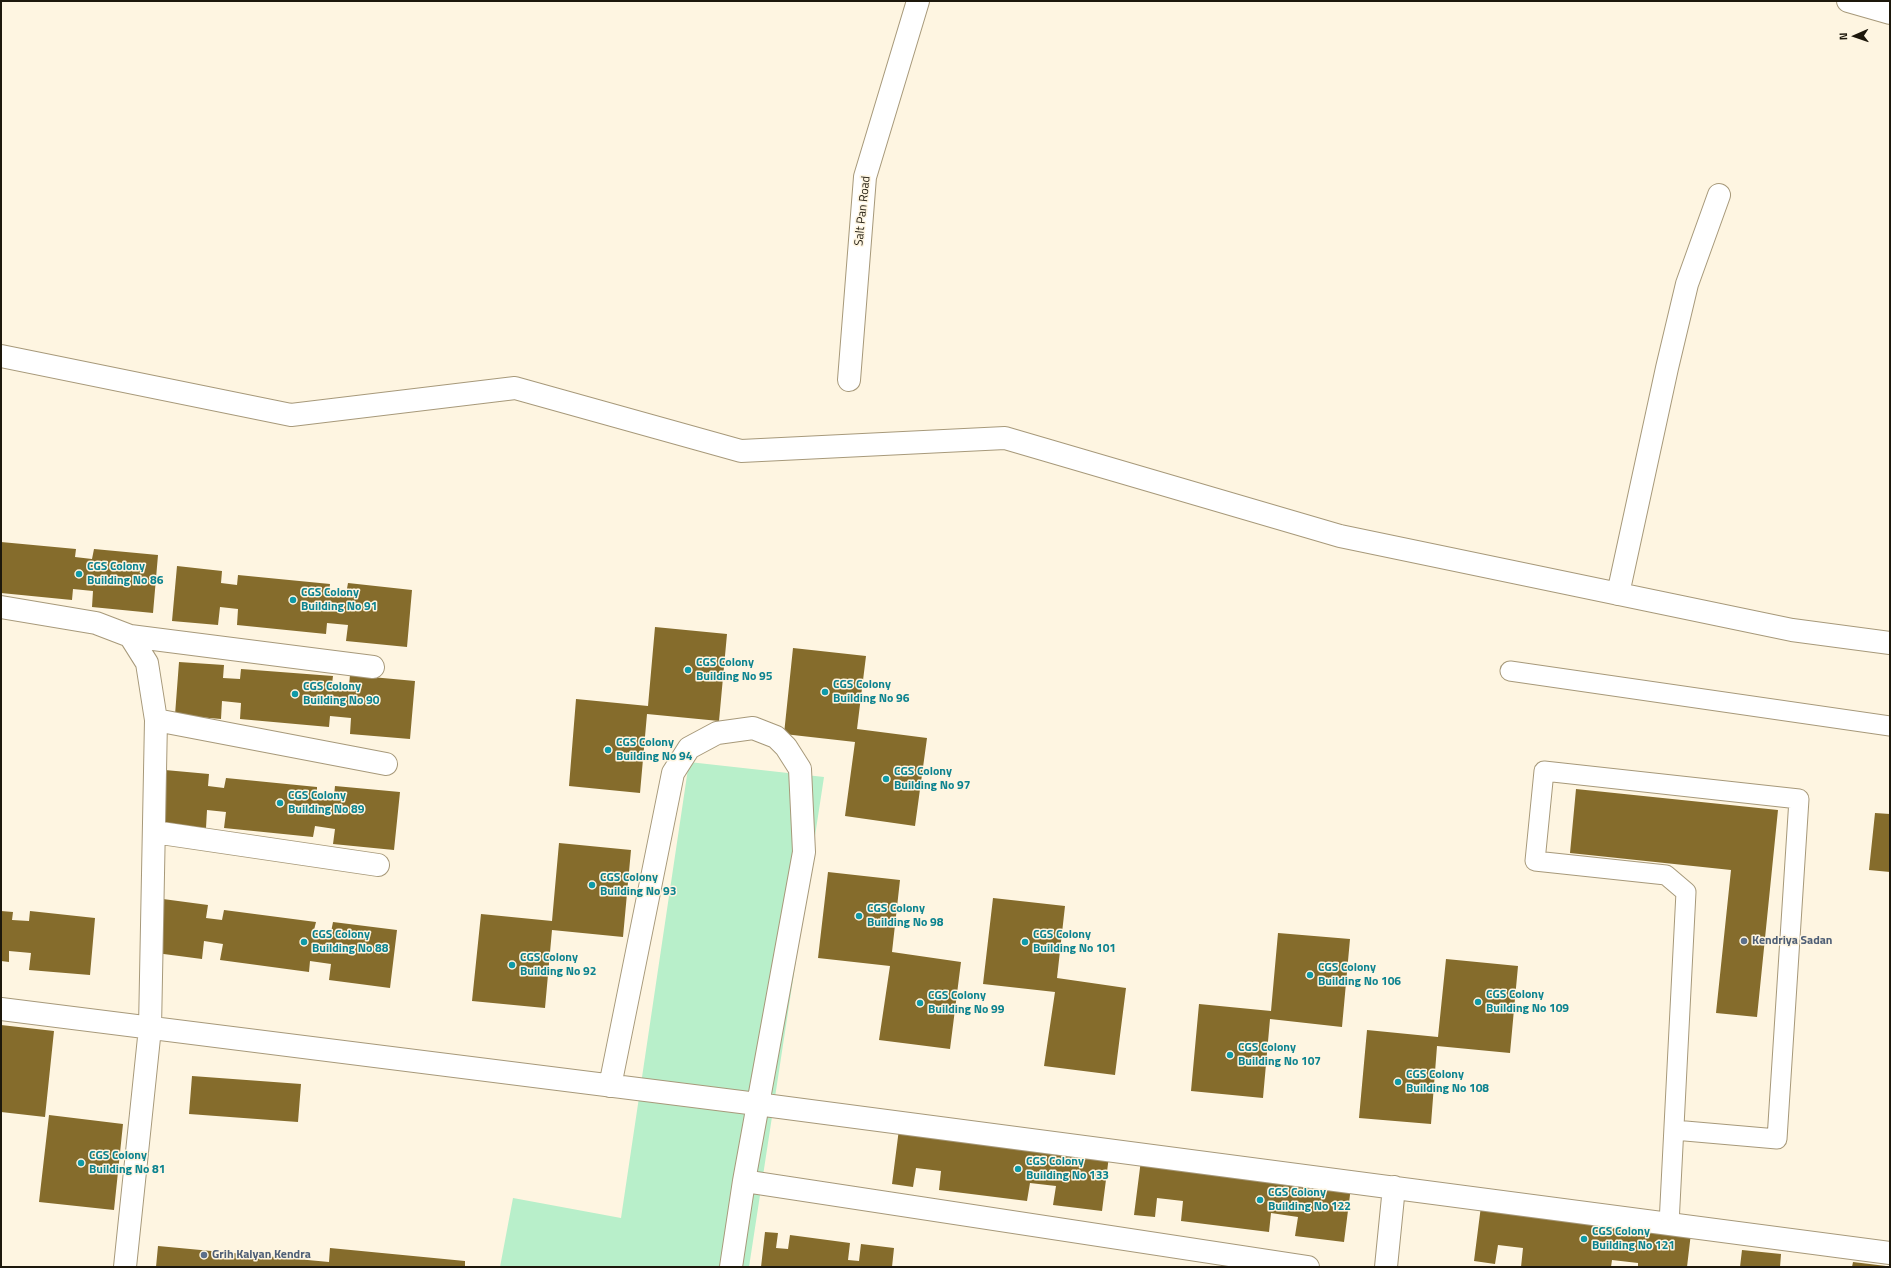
<!DOCTYPE html>
<html>
<head>
<meta charset="utf-8">
<style>
	body { margin:0 }
	#map { position:relative; width:1891px; height:1268px; overflow:hidden; background:#fef5e1; font-family:"Titillium Web",sans-serif }
	canvas { display:block }
	.frame { position:absolute; inset:0; border:2px solid #1d180c; pointer-events:none }
	.north { position:absolute; left:1835px; top:16px; width:40px; height:40px; -webkit-text-stroke:3px #fef5e1; paint-order:stroke; rotate:268deg; font-size:11px; font-weight:700; line-height:16px; text-align:center; color:#1d180c }
	.north::after { content:''; display:block; margin:auto; width:14px; height:18px; background:#1d180c; clip-path:polygon(50% 0,100% 100%,50% 72%,0 100%) }
</style>
</head>
<body>
<div id="map">
<canvas width="1891" height="1268"></canvas>
<div class="frame"></div>
<div class="north">N</div>
</div>
<script>
const ctx = document.querySelector('canvas').getContext('2d');
ctx.lineJoin = 'round';
function fill(path, color) { ctx.fillStyle = color; ctx.fill(path, 'evenodd'); }
function trace(path, color, width, dash) { ctx.strokeStyle = color; ctx.lineWidth = width; ctx.lineCap = dash ? 'butt' : 'round'; ctx.setLineDash(dash || []); ctx.stroke(path); }
function drawText(font, color, halo, rows, align = 'center') {
  ctx.font = font + ' "Titillium Web",sans-serif'; ctx.lineWidth = 3; ctx.setLineDash([]); ctx.textBaseline = 'middle'; ctx.strokeStyle = halo; ctx.fillStyle = color; for (const [text, x, y, turn = 0] of rows) {
    ctx.save(); ctx.translate(x, y); ctx.rotate((+turn || 0) * Math.PI / 180); ctx.textAlign = isNaN(turn) ? turn : align; if (halo) ctx.strokeText(text, 0, 0); ctx.fillText(text, 0, 0); ctx.restore();
  }
}
const green = new Path2D(`
	M689 762 824 777 749 1267H500L513 1198 621 1218Z`);
const building = new Path2D(`
	M1 542 76 549 75 557 92 559 94 549 158 555 153 613 92 607 93 591 73 589 72 600 1 593Z
	M177 566 222 571 221 583 237 585 238 575 330 584 329 592 346 594 348 583 412 590 407 647 346 641 348 625 327 623 326 634 237 625 238 609 220 607 218 625 172 621Z
	M655 627 727 634 719 721 647 714 640 793 569 786 576 699 648 706Z
	M793 648 866 656 857 729 927 738 915 826 845 816 855 742 784 734Z
	M179 662 224 665 223 678 240 679 241 669 333 676 332 684 349 686 350 675 415 681 410 739 350 734 351 718 330 716 329 727 240 719 241 703 222 701 221 719 175 715Z
	M165 770 209 774 208 786 224 788 226 778 317 787V794L334 796 335 786 400 792 394 850 333 844 335 829 315 826 313 837 224 828 226 812 207 810 206 828 160 824Z
	M1576 789 1778 810 1757 1017 1716 1013 1731 870 1570 853Z
	M1875 813 1890 814V872L1869 870Z
	M559 843 631 850 623 937 552 930 545 1008 472 1001 481 914 552 921Z
	M828 872 900 880 892 952 961 962 950 1049 879 1040 890 966 818 958Z
	M993 898 1065 906 1057 978 1126 988 1115 1075 1044 1066 1055 992 983 984Z
	M163 899 208 905 206 918 222 920 224 910 316 922 314 930 331 932 333 922 397 930 390 988 329 980 331 964 310 961 309 972 220 960 223 944 204 941 202 959 156 953Z
	M1 911 13 912 12 920 29 921 30 911 95 918 90 975 29 970 31 953 9 951V962L1 961Z
	M1278 933 1350 939 1342 1027 1270 1019 1263 1098 1191 1091 1199 1004 1271 1011Z
	M1446 959 1518 966 1510 1053 1437 1046 1431 1124 1359 1118 1367 1030 1438 1037Z
	M1 1025 54 1031 45 1117 1 1112Z
	M192 1076 301 1084 298 1122 189 1114Z
	M49 1115 123 1124 114 1210 39 1202Z
	M899 1129 1109 1156 1102 1211 1053 1205 1056 1186 1030 1183 1027 1201 939 1190 941 1171 916 1168 913 1187 892 1184Z
	M1141 1160 1351 1187 1344 1242 1295 1236 1298 1217 1271 1213 1269 1232 1181 1221 1183 1201 1157 1198 1155 1217 1134 1215Z
	M1481 1206 1691 1233 1687 1267H1638V1263L1612 1260 1611 1267H1521L1523 1248 1498 1245 1495 1264 1474 1261Z
	M765 1232 778 1233 776 1248 788 1249 790 1235 850 1243 848 1260 859 1261 861 1244 894 1248 892 1267H761Z
	M158 1246 329 1262 330 1248 465 1261V1267H156Z
	M1742 1250 1781 1254 1780 1267H1740Z
	M1853 1262 1886 1266V1267H1852Z`);
const service = new Path2D(`
	M1510 671 1890 726
	M1669 1224 1686 892 1666 875 1535 861 1544 771 1799 799 1777 1139 1674 1130`);
const minor = new Path2D(`
	M1848 1 1890 13
	M1 356 291 415 515 388 741 451 1005 438 1340 536 1792 630 1890 643
	M849 380 865 177 918 1
	M1618 594 1667 368 1687 284 1719 195
	M1 607 96 623 130 636 147 663 156 720 150 1028 125 1267
	M130 636 373 667
	M156 720 386 764
	M154 832 378 865
	M1 1009 757 1104 1890 1253
	M610 1086 673 773 689 748 717 733 753 728 776 737 786 747 800 769 804 852 744 1181 731 1267
	M744 1181 1308 1267
	M1386 1267 1394 1187`);
const markers = [
	[79,574,4,"#0f9aa8"],
	[293,600,4,"#0f9aa8"],
	[688,670,4,"#0f9aa8"],
	[825,692,4,"#0f9aa8"],
	[295,694,4,"#0f9aa8"],
	[608,750,4,"#0f9aa8"],
	[886,779,4,"#0f9aa8"],
	[280,803,4,"#0f9aa8"],
	[592,885,4,"#0f9aa8"],
	[859,916,4,"#0f9aa8"],
	[1744,941,4,"#5c6f8a"],
	[304,942,4,"#0f9aa8"],
	[1025,942,4,"#0f9aa8"],
	[512,965,4,"#0f9aa8"],
	[1310,975,4,"#0f9aa8"],
	[1478,1002,4,"#0f9aa8"],
	[920,1003,4,"#0f9aa8"],
	[1230,1055,4,"#0f9aa8"],
	[1398,1082,4,"#0f9aa8"],
	[81,1163,4,"#0f9aa8"],
	[1018,1169,4,"#0f9aa8"],
	[1260,1200,4,"#0f9aa8"],
	[1584,1239,4,"#0f9aa8"],
	[204,1255,4,"#5c6f8a"]
];
const streetNames = [
	["Salt Pan Road",863,211,-84]
];
const cultureNames = [
	["CGS Colony",87,567],
	["Building No 86",87,581],
	["CGS Colony",301,593],
	["Building No 91",301,607],
	["CGS Colony",696,663],
	["Building No 95",696,677],
	["CGS Colony",833,685],
	["Building No 96",833,699],
	["CGS Colony",303,687],
	["Building No 90",303,701],
	["CGS Colony",616,743],
	["Building No 94",616,757],
	["CGS Colony",894,772],
	["Building No 97",894,786],
	["CGS Colony",288,796],
	["Building No 89",288,810],
	["CGS Colony",600,878],
	["Building No 93",600,892],
	["CGS Colony",867,909],
	["Building No 98",867,923],
	["CGS Colony",312,935],
	["Building No 88",312,949],
	["CGS Colony",1033,935],
	["Building No 101",1033,949],
	["CGS Colony",520,958],
	["Building No 92",520,972],
	["CGS Colony",1318,968],
	["Building No 106",1318,982],
	["CGS Colony",1486,995],
	["Building No 109",1486,1009],
	["CGS Colony",928,996],
	["Building No 99",928,1010],
	["CGS Colony",1238,1048],
	["Building No 107",1238,1062],
	["CGS Colony",1406,1075],
	["Building No 108",1406,1089],
	["CGS Colony",89,1156],
	["Building No 81",89,1170],
	["CGS Colony",1026,1162],
	["Building No 133",1026,1176],
	["CGS Colony",1268,1193],
	["Building No 122",1268,1207],
	["CGS Colony",1592,1232],
	["Building No 121",1592,1246]
];
const serviceNames = [
	["Kendriya Sadan",1752,941],
	["Grih Kalyan Kendra",212,1255]
];
fill(green, '#b8efca');
fill(building, '#856c2c');
trace(service, '#a7997a', 21);
trace(minor, '#a7997a', 24);
trace(service, '#fff', 19);
trace(minor, '#fff', 22);
for (const [x, y, r, color] of markers) { const dot = new Path2D(); dot.arc(x, y, r, 0, 2 * Math.PI); ctx.fillStyle = color; ctx.fill(dot); trace(dot, '#fef5e1', 1.5); }
drawText('12px', '#1d180c', '#fef5e1', streetNames);
drawText('bold 12px', '#0d838f', '#fef5e1', cultureNames, 'left');
drawText('bold 12px', '#4e5e75', '#fef5e1', serviceNames, 'left');
</script>
</body>
</html>
